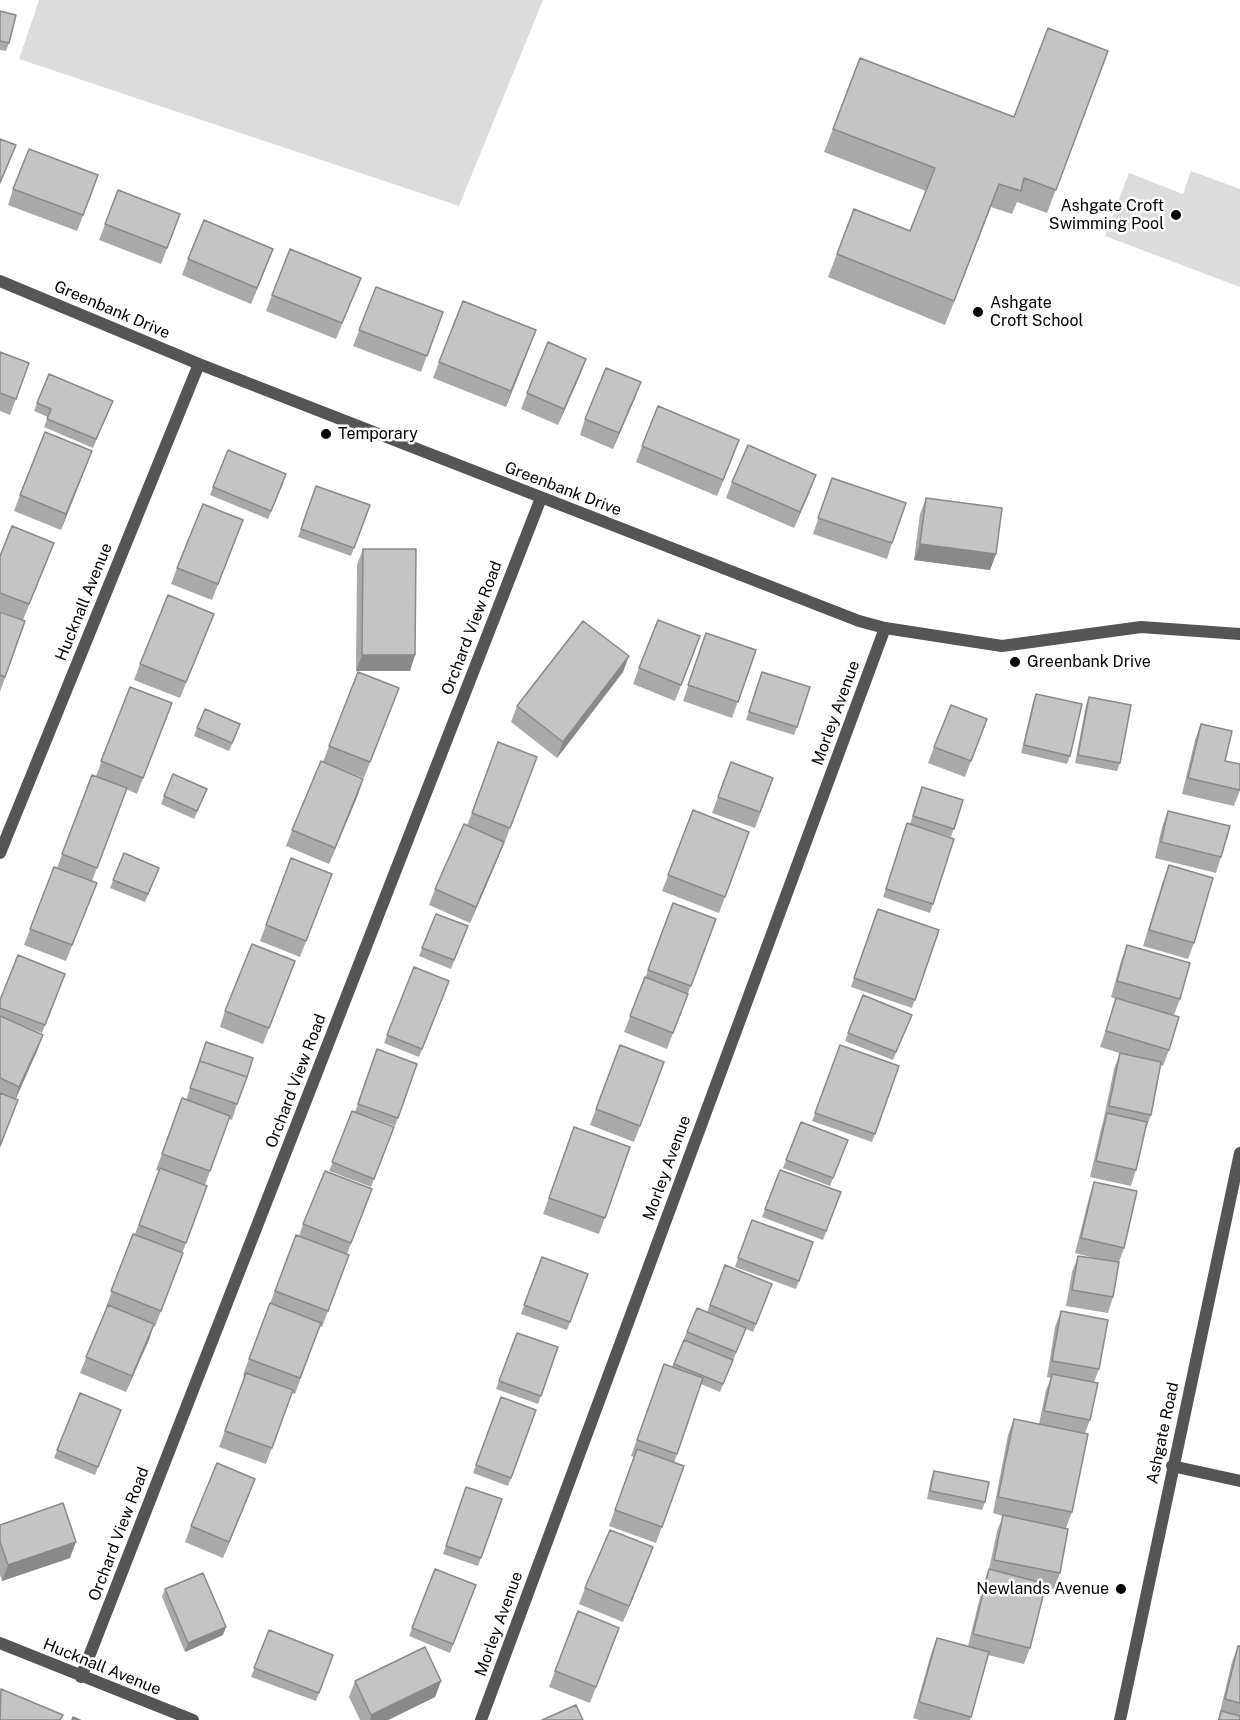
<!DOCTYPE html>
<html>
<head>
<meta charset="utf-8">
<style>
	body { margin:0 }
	canvas { display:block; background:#fff }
</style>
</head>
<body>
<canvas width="1240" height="1720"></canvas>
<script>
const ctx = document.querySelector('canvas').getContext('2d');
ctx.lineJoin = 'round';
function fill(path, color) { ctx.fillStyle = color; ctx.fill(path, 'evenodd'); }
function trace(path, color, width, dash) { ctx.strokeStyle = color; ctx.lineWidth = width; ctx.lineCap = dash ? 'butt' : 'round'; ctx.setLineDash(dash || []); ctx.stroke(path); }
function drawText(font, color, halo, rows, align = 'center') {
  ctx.font = font + ' "Public Sans",sans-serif'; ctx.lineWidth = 5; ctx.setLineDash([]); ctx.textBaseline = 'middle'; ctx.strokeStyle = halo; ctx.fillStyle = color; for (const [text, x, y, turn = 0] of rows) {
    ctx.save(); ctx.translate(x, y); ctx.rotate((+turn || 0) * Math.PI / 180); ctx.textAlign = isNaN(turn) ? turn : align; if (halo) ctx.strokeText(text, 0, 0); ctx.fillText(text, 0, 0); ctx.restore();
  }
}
const green = new Path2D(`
	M39 0H543L459 206 19 59Z
	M1191 171 1240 189V287L1105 236 1129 173 1183 194Z`);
const minor = new Path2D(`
	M0 281 199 364 859 621 885 628 1002 646 1141 627 1240 634
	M0 853 199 364
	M1172 1466 1240 1481
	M0 1643 193 1720
	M81 1677 541 498
	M481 1720 885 628`);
const tertiary = new Path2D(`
	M1120 1720 1240 1153`);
const wall = new Path2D(`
	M0 11 9 43 6 51 0 50Z
	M1108 51 1047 213 1017 202 1012 214 991 207 945 325 828 277 854 209 910 231 926 191 824 152 860 58 1014 117Z
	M13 189 93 191 77 231 8 205Z
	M118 190 180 214 161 264 99 240Z
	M273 249 251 304 182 275 188 259Z
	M361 278 336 339 266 311 272 295Z
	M376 287 443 312 421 372 353 346Z
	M530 346 506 407 433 378 439 362Z
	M0 352 29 363 10 415 0 411Z
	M586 359 580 375 558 425 521 409 527 393Z
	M635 398 613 449 580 435 585 419Z
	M37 403 110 409 93 448 44 427 48 417 34 411Z
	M642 446 733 456 717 496 636 462Z
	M92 451 61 530 14 511 20 495Z
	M832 478 892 543 887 559 813 534Z
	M284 482 268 519 210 495 213 487Z
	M732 482 810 491 794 528 726 498Z
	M316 486 370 505 351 556 298 537Z
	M926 498 996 554 990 570 914 560 920 514Z
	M243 520 212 600 171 584 177 568Z
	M363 549 410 671H356L357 565Z
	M0 556 48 559 23 620 0 611Z
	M0 612 25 621 0 692Z
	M208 630 180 698 134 680 140 664Z
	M706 633 756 650 732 718 683 701Z
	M700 636 675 701 633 684 639 668Z
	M623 672 557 758 511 722 517 706Z
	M759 680 797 727 794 735 746 720Z
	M130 687 166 719 137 794 126 789 92 881 97 883 66 961 24 945 54 867 57 868 92 775 96 776Z
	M399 688 364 778 323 762 329 746Z
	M1036 694 1070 756 1067 764 1021 753 1033 702Z
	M1089 697 1120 763 1117 771 1075 763 1086 705Z
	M987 719 965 777 928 763 934 747Z
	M1201 724 1225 761 1240 790 1234 806 1182 794 1195 740Z
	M197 728 237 733 229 751 194 736Z
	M498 742 537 757 504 844 470 923 429 905 435 889 467 826Z
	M731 762 773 778 755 828 712 813Z
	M363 779 329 864 286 846 292 830Z
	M922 787 963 800 951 837 910 824Z
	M164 796 204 797 194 819 161 804Z
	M693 810 749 832 719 913 662 891Z
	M1168 811 1221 857 1216 873 1155 858 1162 827Z
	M907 823 933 904 930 913 883 897Z
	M124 853 159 868 145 902 110 888Z
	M291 858 332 874 300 957 260 941Z
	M1169 865 1194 943 1188 959 1143 946 1163 881Z
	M673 903 716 919 667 1049 624 1032 645 978Z
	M878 909 939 930 912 1008 851 987Z
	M436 914 468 926 451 969 419 956Z
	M1127 945 1180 999 1174 1015 1145 1007 1169 1050 1163 1066 1161 1065 1151 1115 1145 1131 1136 1170 1131 1186 1090 1177 1101 1129 1103 1122 1114 1069 1120 1053 1123 1054 1100 1047 1116 999 1111 997 1121 961Z
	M414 967 449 981 419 1057 384 1043Z
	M65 974 42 1033 16 1023 43 1035 37 1051 15 1099 18 1100 0 1147V1000Z
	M289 977 263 1044 220 1027 225 1011Z
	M863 995 912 1015 893 1060 845 1041Z
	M206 1042 237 1104 232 1120 229 1119 205 1185 207 1186 155 1327 154 1326 126 1392 80 1373 106 1308V1307L133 1234H135L159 1171 156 1170 182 1098 186 1100Z
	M620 1045 664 1062 634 1142 590 1125Z
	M840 1045 899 1066 872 1142 812 1121Z
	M377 1049 417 1064 395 1126 356 1112 394 1127 371 1187 329 1171 355 1112Z
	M801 1122 848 1140 830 1186 783 1168Z
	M574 1127 630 1147 599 1234 543 1214Z
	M780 1170 841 1192 823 1240 762 1217Z
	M1094 1182 1124 1248 1119 1262 1113 1297 1108 1313 1066 1306 1072 1272 1078 1256 1098 1259 1075 1253 1089 1198Z
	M372 1189 347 1254 349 1255 322 1327 320 1326 295 1394 292 1393 266 1464 219 1447 245 1376 243 1375 249 1359 296 1235 299 1236 303 1224Z
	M752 1220 813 1242 796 1289 735 1267Z
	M542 1257 588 1274 567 1330 521 1314Z
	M725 1265 772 1284 753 1332 746 1329 720 1392 701 1384 674 1463 684 1466 656 1543 609 1526 634 1457 631 1456 664 1364 672 1367 697 1308 707 1312Z
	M1061 1311 1099 1369 1094 1382 1090 1420 1085 1433 1072 1512 1066 1528 1060 1573 1054 1589 1045 1588 1030 1648 1024 1664 988 1655 970 1720H919L913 1718 931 1654 937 1638 968 1646 983 1585 989 1569 997 1531 1003 1516 993 1513 1008 1435 1014 1419 1039 1424 1046 1390 1051 1378 1047 1377 1055 1327Z
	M517 1333 558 1347 538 1404 496 1389Z
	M80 1393 121 1410 95 1475 54 1458Z
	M501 1397 536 1410 508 1486 473 1473Z
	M934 1471 985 1502 982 1510 927 1499 931 1479Z
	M255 1479 223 1558 185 1542 191 1526Z
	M466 1487 502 1499 478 1566 443 1554Z
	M0 1525 70 1558 2 1581 0 1575Z
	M647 1563 623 1622 579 1604 585 1588Z
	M435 1569 476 1585 450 1653 409 1636Z
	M165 1589 223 1635 185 1652 162 1597Z
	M619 1628 590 1703 549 1687 555 1671Z
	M269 1630 333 1655 316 1701 251 1677Z
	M1238 1646H1240V1720H1218L1232 1662Z
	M355 1681H441L435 1697 388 1720H360L349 1697Z`);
const shadedWall = new Path2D(`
	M273 249 267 265 251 304 257 288Z
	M536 330 530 346 506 407 511 391Z
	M586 359 580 375 558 425 564 409Z
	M641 382 635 398 613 449 619 433Z
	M739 440 733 456 717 496 723 480Z
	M92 451 86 467 61 530 66 514Z
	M816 475 810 491 794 528 800 512Z
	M920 544 996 554 990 570 914 560Z
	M362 655H415L410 671H356Z
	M629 656 623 672 557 758 563 742Z
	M363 779 358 795 329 864 335 848Z
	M504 842 498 858 470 923 476 907Z
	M43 1035 37 1051 14 1103 19 1087Z
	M154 1324 149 1340 126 1392 132 1376Z
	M255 1479 249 1495 223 1558 229 1542Z
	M76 1542 70 1558 2 1581 8 1565Z
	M653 1547 647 1563 623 1622 629 1606Z
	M226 1627 223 1635 185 1652 188 1643Z
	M441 1681 435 1697 388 1720H370L371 1715Z`);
const building = new Path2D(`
	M0 11 16 15 9 43 0 41Z
	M1048 28 1108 51 1056 190 1024 178 1021 191 999 184 954 301 837 254 854 209 910 231 935 168 833 129 860 58 1014 117Z
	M0 139 16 145 0 183Z
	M29 149 98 175 83 215 13 189Z
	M118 190 180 214 167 248 105 224Z
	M204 220 273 249 257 288 188 259Z
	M290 249 361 278 342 323 272 295Z
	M376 287 443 312 427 356 359 330Z
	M463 301 536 330 511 391 439 362Z
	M548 342 586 359 564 409 527 393Z
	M0 352 29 363 16 399 0 393Z
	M606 368 641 382 619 433 585 419Z
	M49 374 113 401 96 439 47 419 51 409 37 403Z
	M658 406 739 440 723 480 642 446Z
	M45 432 92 451 66 514 20 495Z
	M748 445 816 475 800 512 732 482Z
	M228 450 286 474 271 511 213 487Z
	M832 478 906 503 892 543 818 518Z
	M316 486 370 505 354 548 301 529Z
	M926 498 1002 508 996 554 920 544Z
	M203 504 243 520 218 584 177 568Z
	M12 526 54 543 29 604 0 593V556Z
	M363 549H416L415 655H362Z
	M168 595 214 614 186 682 140 664Z
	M0 612 25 621 5 677 0 675Z
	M658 620 700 636 681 685 639 668Z
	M583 621 629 656 563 742 517 706Z
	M706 633 756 650 738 702 688 685Z
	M358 672 399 688 370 762 329 746Z
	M762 672 810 687 797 727 749 712Z
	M130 687 172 703 143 778 101 761Z
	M1036 694 1082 704 1070 756 1024 745Z
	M1089 697 1131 705 1120 763 1078 755Z
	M951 705 987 719 971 761 934 747Z
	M205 709 240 724 232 743 197 728Z
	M1201 724 1232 731 1225 761 1240 764V790L1188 778Z
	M498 742 537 757 510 828 472 813Z
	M321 761 363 779 335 848 292 830Z
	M731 762 773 778 760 812 718 797Z
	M173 774 207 789 197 811 164 796Z
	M92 775 127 788 97 868 62 854Z
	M922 787 963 800 954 829 913 816Z
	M693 810 749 832 725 897 668 875Z
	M1168 811 1230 826 1221 857 1161 842Z
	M907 823 954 839 933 904 886 889Z
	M464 824 504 842 476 907 435 889Z
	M124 853 159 868 148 894 113 880Z
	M291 858 332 874 306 941 266 925Z
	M1169 865 1213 878 1194 943 1149 930Z
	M54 867 97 883 72 945 30 929Z
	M673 903 716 919 691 986 648 970Z
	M878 909 939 930 915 1000 854 978Z
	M436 914 468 926 454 960 422 948Z
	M252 944 295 961 269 1028 225 1011Z
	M1127 945 1190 963 1180 999 1117 981Z
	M18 955 65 974 45 1025 0 1008V1000Z
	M414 967 449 981 422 1049 387 1035Z
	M645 977 688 994 673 1033 630 1016Z
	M863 995 912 1015 896 1052 848 1033Z
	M1116 998 1179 1017 1169 1050 1106 1031Z
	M0 1016 43 1035 19 1087 0 1078Z
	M206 1042 253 1058 247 1077 200 1061 197 1069Z
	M620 1045 664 1062 640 1126 596 1109Z
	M840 1045 899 1066 875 1134 815 1113Z
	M377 1049 417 1064 398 1118 358 1104Z
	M1120 1053 1161 1062 1151 1115 1109 1106Z
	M200 1061 247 1077 237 1104 190 1088Z
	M0 1093 18 1100 0 1146Z
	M182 1098 230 1116 210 1171 162 1154Z
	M352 1111 394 1127 374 1179 332 1162Z
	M1107 1113 1147 1122 1136 1170 1096 1161Z
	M801 1122 848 1140 833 1178 786 1160Z
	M574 1127 630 1147 605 1218 549 1198Z
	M160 1168 207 1186 186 1243 139 1225Z
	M780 1170 841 1192 826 1231 765 1209Z
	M325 1171 372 1189 351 1243 303 1224Z
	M1094 1182 1137 1191 1124 1248 1081 1238Z
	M752 1220 813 1242 799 1281 738 1258Z
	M133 1234 183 1253 161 1311 111 1291Z
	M296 1235 349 1255 328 1311 275 1291Z
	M1078 1256 1119 1262 1113 1297 1072 1290Z
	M542 1257 588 1274 570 1322 524 1305Z
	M725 1265 772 1284 756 1324 710 1305Z
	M270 1303 321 1323 300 1378 249 1359Z
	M108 1305 154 1324 132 1376 86 1357Z
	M697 1308 746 1328 736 1352 687 1332Z
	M1061 1311 1108 1320 1099 1369 1052 1361Z
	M517 1333 558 1347 541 1396 499 1381Z
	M684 1340 733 1360 723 1384 674 1364Z
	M664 1364 703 1378 677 1454 637 1440Z
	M246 1373 293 1390 272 1448 225 1431Z
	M1052 1374 1098 1383 1090 1420 1044 1411Z
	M80 1393 121 1410 98 1467 57 1450Z
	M501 1397 536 1410 511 1478 476 1465Z
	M1014 1419 1088 1434 1072 1512 998 1497Z
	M637 1449 684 1466 662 1527 615 1510Z
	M217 1463 255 1479 229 1542 191 1526Z
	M934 1471 989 1482 985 1502 930 1491Z
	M466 1487 502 1499 481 1558 446 1546Z
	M63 1503 76 1542 8 1565 0 1542V1525Z
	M1003 1515 1068 1529 1060 1573 994 1560Z
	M610 1530 653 1547 629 1606 585 1588Z
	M435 1569 476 1585 453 1644 412 1628Z
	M989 1569 1046 1584 1030 1648 973 1634Z
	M203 1573 226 1627 188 1643 165 1589Z
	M578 1611 619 1628 596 1687 555 1671Z
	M269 1630 333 1655 319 1693 254 1668Z
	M937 1638 989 1652 971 1717 919 1702Z
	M1238 1646H1240V1703L1225 1699Z
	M425 1647 441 1681 371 1715 355 1681Z
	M1 1689 63 1715 60 1720H0Z
	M576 1705 583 1720H542Z
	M1221 1711 1240 1716V1720H1219Z
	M73 1717 80 1720H72Z`);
const markers = [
	[1176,215,6,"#000"],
	[978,312,6,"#000"],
	[326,434,6,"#000"],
	[1015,662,6,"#000"],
	[1121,1589,6,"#000"]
];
const poiNames = [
	["Ashgate Croft",1164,206,"right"],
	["Swimming Pool",1164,224,"right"],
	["Ashgate",990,303],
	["Croft School",990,321],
	["Temporary",338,434],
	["Greenbank Drive",1027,662],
	["Newlands Avenue",1109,1589,"right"]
];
const streetNames = [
	["Greenbank Drive",112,310,23],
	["Greenbank Drive",563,489,21],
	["Hucknall Avenue",84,602,-68],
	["Orchard View Road",472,628,-69],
	["Morley Avenue",836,713,-70],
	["Orchard View Road",296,1081,-69],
	["Morley Avenue",667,1168,-70],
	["Ashgate Road",1163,1433,-78],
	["Orchard View Road",119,1534,-69],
	["Morley Avenue",499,1624,-70],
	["Hucknall Avenue",102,1667,22]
];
fill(green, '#dcdcdc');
trace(minor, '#555', 12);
trace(tertiary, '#555', 12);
fill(wall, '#a9a9a9');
fill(shadedWall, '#898989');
fill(building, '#c4c4c4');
trace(building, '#898989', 1.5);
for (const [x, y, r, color] of markers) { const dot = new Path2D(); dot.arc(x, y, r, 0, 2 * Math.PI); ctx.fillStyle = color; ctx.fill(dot); trace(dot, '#fff', 2); }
drawText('16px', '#000', '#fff', poiNames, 'left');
drawText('16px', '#000', '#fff', streetNames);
</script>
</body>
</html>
